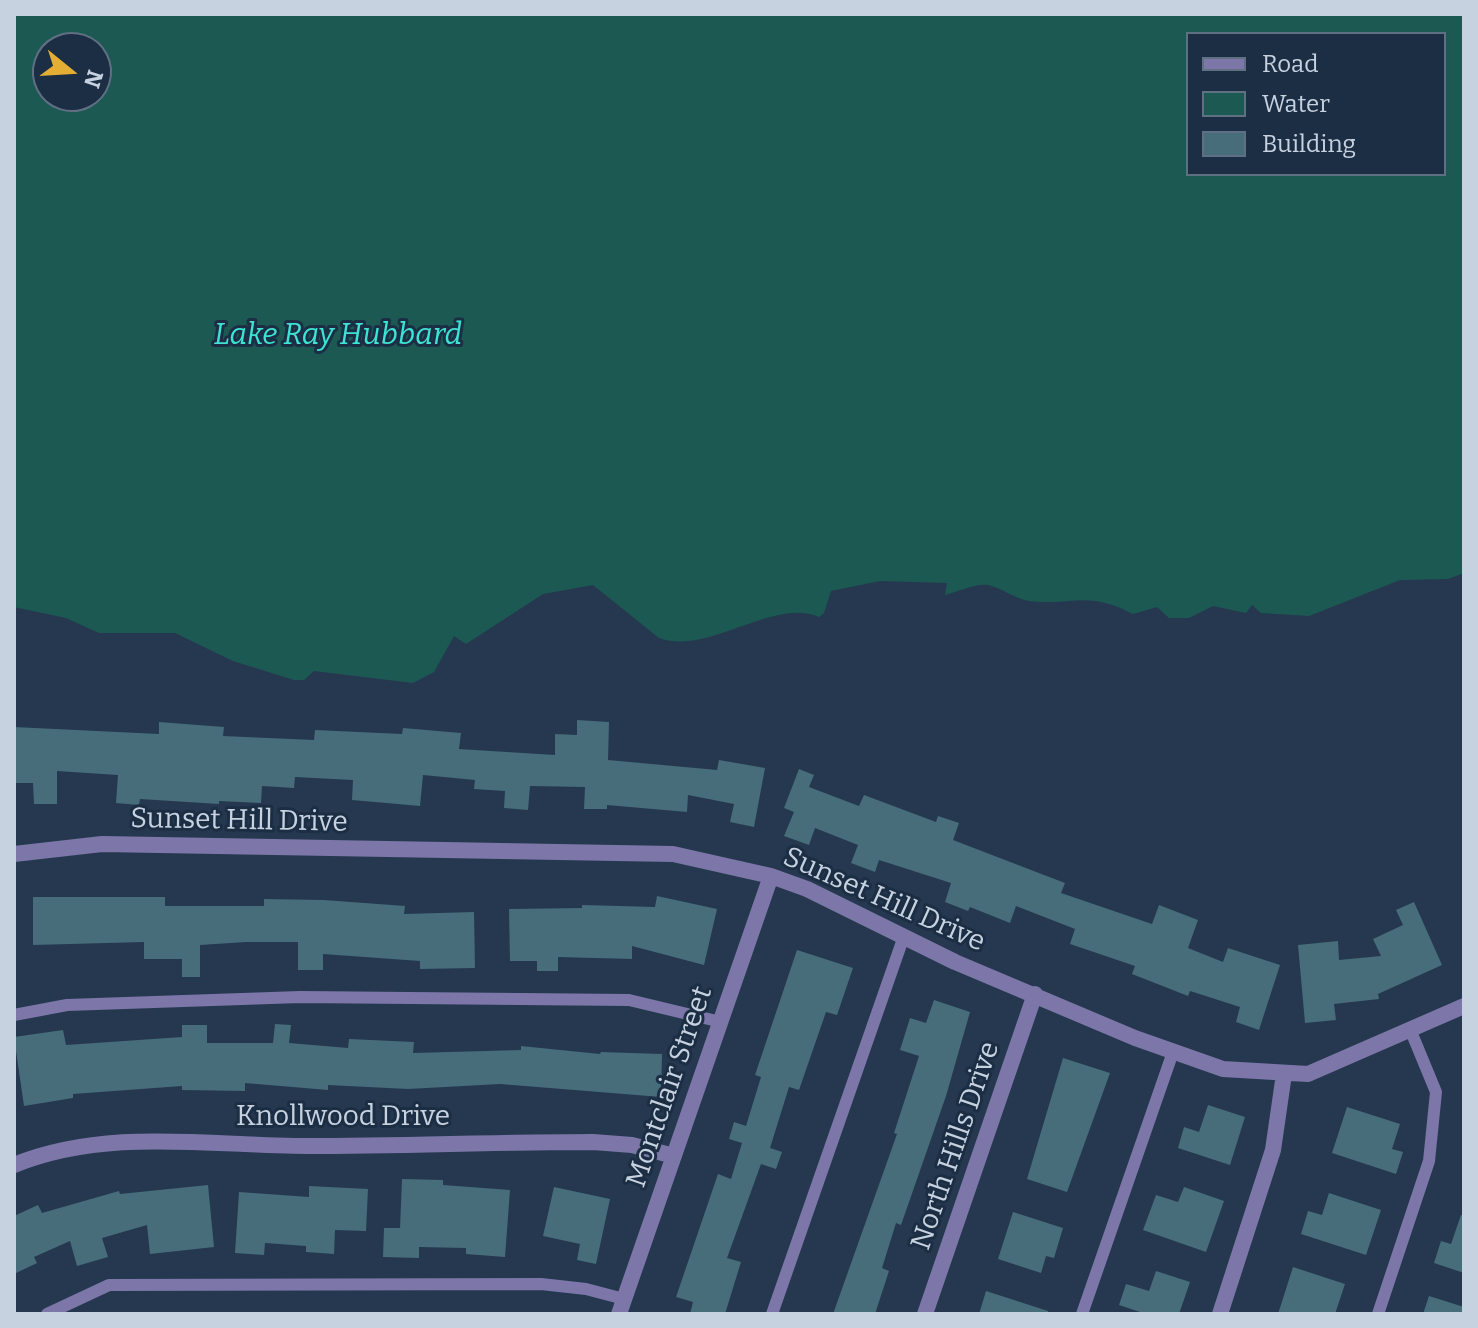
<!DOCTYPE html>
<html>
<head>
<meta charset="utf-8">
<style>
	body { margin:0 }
	#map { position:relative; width:1478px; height:1328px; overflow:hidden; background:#25384f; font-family:Bitter,serif }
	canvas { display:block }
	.frame { position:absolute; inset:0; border:16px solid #c7d2e1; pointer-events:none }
	.legend { position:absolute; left:1186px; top:32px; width:260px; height:144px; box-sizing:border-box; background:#1c2e44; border:2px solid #607083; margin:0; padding:10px 14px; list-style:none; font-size:24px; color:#c7d2e1 }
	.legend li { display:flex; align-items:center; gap:16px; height:40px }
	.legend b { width:40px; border:2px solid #607083 }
	.north { position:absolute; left:32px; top:32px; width:80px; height:80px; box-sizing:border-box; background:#1c2e44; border:2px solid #607083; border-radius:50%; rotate:108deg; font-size:22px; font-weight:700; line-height:32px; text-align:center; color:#c7d2e1 }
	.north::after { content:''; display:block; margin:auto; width:28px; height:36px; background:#e4ae35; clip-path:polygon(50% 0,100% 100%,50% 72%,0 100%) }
</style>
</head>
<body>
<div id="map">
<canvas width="1478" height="1328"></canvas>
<div class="frame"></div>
<ul class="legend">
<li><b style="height:10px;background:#7c77a8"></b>Road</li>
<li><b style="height:22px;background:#1d5953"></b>Water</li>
<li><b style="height:22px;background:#466d79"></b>Building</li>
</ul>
<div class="north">N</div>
</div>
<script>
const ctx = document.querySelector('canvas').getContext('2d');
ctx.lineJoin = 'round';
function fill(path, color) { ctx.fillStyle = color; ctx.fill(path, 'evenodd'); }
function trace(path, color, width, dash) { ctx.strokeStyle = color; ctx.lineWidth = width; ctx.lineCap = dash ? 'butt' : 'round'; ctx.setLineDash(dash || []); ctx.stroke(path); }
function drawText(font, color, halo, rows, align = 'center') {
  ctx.font = font + ' Bitter,serif'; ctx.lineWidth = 6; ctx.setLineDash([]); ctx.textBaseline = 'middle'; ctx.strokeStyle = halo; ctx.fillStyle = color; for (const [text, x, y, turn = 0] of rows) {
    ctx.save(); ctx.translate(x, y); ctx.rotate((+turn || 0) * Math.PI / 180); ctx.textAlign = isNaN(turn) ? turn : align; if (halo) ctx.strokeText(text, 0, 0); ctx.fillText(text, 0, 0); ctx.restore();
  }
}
const water = new Path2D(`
	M14 14H1464V573L1448 579 1400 580 1309 616 1261 613 1252 605 1246 613 1213 606 1189 618H1169L1157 607 1133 614C1087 590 1075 606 1029 601 1015 599 1002 588 988 585 976 583 957 592 945 595L947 583 880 581 831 591 824 613 819 617C773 597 709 656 659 638L593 585 543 594 466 644 454 636 434 672 413 683 314 671 304 680H294L233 661 175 633H99L66 618 14 607ZM1188 34H1444V174H1188ZM48 48H96V96H48Z`);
const building = new Path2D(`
	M577 720 609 722 608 760 717 770 719 760 765 768 754 827 730 822 734 804 688 795 687 812 607 805V809H584L585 787 530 786 528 810 504 808 505 791 474 789 475 780 423 775 420 806 352 800 353 780 295 777 294 788 262 786 261 803 219 801V804L140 799 139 805 116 803 118 775 57 771V804H34L33 783H14V727L159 734V722L224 727 223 736 314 740 315 730 402 734 403 728 461 733 459 749 555 755V734L577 735Z
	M799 769 814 775 809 787 859 806 864 795 936 822 938 816 959 823 953 840 1065 883 1061 893 1152 924 1159 905 1198 920 1188 948 1223 962 1228 948 1280 965 1259 1030 1236 1022 1240 1007 1190 991 1188 996 1132 974 1135 966 1070 944 1075 929 1016 906 1010 923 970 907 968 911 945 902 951 883 879 860 875 872 851 863 858 845 815 828 809 845 784 836 794 812 784 808Z
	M657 896 717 909 704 965 632 946V959L558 957V971H537V961H510L509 909 582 908V905L655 907Z
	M33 897H165V906H264V899L324 900 405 906 404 914 474 912 475 968 420 969V961L323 954V970H298V942H246L200 945V977H182V959H144V942L33 945Z
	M1414 902 1442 965 1378 994 1379 999 1334 1004 1336 1020 1305 1023 1298 945 1338 941 1339 960 1381 956 1373 939 1403 925 1396 910Z
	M797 950 853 968 837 1015 826 1012 799 1090 789 1087 770 1148 782 1152 776 1169 761 1164 727 1258 741 1262 725 1314H690L693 1302 676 1297 718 1174 731 1179 742 1143 729 1139 734 1122 746 1126 761 1077 755 1075Z
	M934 1000 970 1012 946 1096 901 1225 896 1223 882 1268 889 1271 875 1314H833L897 1134 894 1133 919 1056 900 1050 910 1018 926 1023Z
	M275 1024 291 1025 289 1043 348 1048 349 1039 414 1042 413 1053 521 1050V1046L600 1054 601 1052 662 1054 661 1097 500 1084 408 1089 328 1085V1090L245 1083V1091L182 1090V1086L73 1094V1098L24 1106 14 1037 63 1030 66 1045 182 1037V1025H207V1043H273Z
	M1063 1058 1110 1073 1067 1192 1027 1179Z
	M1208 1105 1245 1117 1230 1165 1178 1148 1184 1127 1199 1132Z
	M1347 1107 1400 1124 1392 1149 1403 1152 1396 1174 1332 1153Z
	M402 1179 443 1180V1185L510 1190 505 1257 466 1254V1248L419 1247V1258L383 1257 384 1228H400Z
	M208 1185 214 1247 150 1254 147 1225 102 1238 108 1257 77 1266 70 1241 34 1257 37 1263 14 1274V1216L38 1205 42 1213 119 1191 120 1194Z
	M309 1186 368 1189 366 1231 335 1230 334 1254 306 1252V1246L265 1243 264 1255 235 1253 239 1192 309 1197Z
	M554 1187 610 1199 596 1264 577 1260 580 1244 543 1236Z
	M1184 1187 1224 1201 1206 1252 1143 1230 1156 1195 1178 1202Z
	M1329 1193 1381 1210 1366 1255 1301 1234 1308 1211 1322 1215Z
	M1013 1212 1063 1228 1054 1258 1046 1256 1041 1273 998 1259Z
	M1461 1215 1464 1216V1273L1434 1263 1441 1241 1451 1244Z
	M1293 1267 1345 1284 1335 1314H1278Z
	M1156 1271 1190 1282 1179 1314H1146L1119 1305 1126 1284 1149 1291Z
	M986 1291 1048 1311V1314H979Z
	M1429 1296 1464 1307V1314H1423Z`);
const lane = new Path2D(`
	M14 1015 67 1005 300 997 629 1000 721 1022
	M47 1314 109 1285 541 1284 586 1289 624 1299
	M772 1314 904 936
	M1082 1314 1173 1052
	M1378 1314 1429 1161 1436 1092 1410 1029`);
const street = new Path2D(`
	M14 854 102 844 673 854 771 876 807 889 955 962 1135 1038 1223 1069 1308 1074 1464 1006
	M14 1165C108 1127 209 1146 308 1146 403 1146 498 1142 593 1142L632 1145 674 1156
	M619 1314 771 876
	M925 1314 1035 994
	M1220 1314 1273 1150 1284 1074`);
const streetNames = [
	["Sunset Hill Drive",239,821,1],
	["Sunset Hill Drive",884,900,24],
	["Montclair Street",670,1087,-71],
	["Knollwood Drive",343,1117],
	["North Hills Drive",956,1146,-71]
];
const waterNames = [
	["Lake Ray Hubbard",338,336]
];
fill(water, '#1d5953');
fill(building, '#466d79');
trace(lane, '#7c77a8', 12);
trace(street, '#7c77a8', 16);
drawText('28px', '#c7d2e1', '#1c2e44', streetNames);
drawText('italic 30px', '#3de3d3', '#1c2e44', waterNames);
</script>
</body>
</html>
